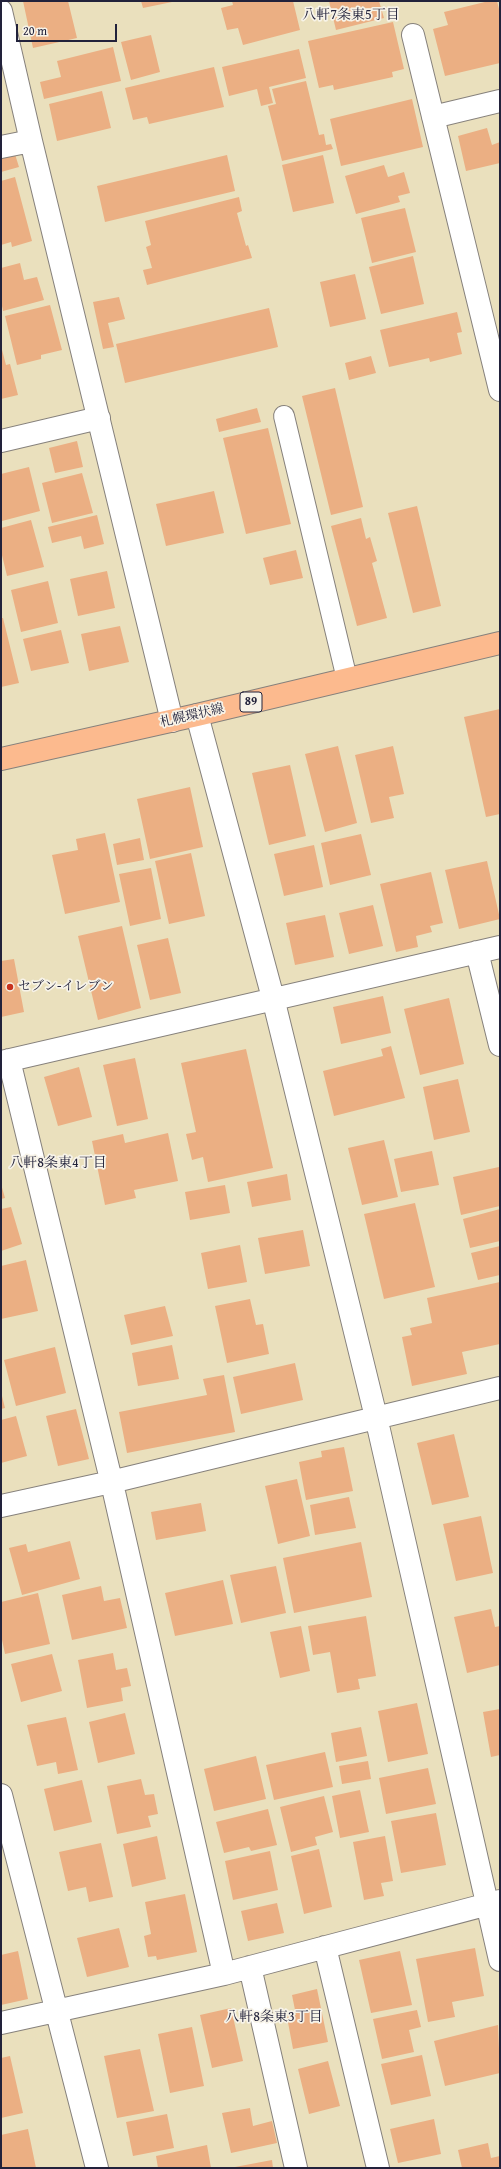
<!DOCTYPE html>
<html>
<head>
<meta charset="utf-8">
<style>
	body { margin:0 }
	#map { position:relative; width:501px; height:2169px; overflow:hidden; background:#eae0bd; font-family:"Gentium Book Plus",serif }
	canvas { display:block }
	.frame { position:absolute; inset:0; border:2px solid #22223b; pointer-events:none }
	.scale { position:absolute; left:16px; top:24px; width:101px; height:18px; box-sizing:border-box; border:2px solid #22223b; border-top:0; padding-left:5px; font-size:12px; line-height:14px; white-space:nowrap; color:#22223b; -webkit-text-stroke:3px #f7f3e8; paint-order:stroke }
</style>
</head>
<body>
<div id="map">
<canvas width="501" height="2169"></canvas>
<div class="frame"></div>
<div class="scale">20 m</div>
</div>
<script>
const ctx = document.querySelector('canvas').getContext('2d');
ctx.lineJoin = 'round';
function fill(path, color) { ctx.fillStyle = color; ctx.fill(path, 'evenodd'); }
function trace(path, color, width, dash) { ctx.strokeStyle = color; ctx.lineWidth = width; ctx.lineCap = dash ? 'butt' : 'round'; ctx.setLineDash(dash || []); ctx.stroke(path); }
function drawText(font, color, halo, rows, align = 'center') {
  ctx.font = font + ' "Gentium Book Plus","Noto Serif JP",serif'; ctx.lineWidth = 3.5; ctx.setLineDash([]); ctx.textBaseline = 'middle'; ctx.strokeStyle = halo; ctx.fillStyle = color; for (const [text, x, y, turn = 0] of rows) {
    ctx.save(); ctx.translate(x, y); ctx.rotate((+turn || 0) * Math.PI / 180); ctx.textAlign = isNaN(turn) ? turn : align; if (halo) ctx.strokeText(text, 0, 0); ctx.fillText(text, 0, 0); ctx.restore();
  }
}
const building = new Path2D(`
	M23 1H68L77 38 33 48Z
	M141 1H172V2L143 8Z
	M232 1H293L300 30 243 45 238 28 227 30 221 8 233 5Z
	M329 1H379L384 18 336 30Z
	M489 1H497L500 13V63L445 76 433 29 448 25 444 12Z
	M393 22 404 69 392 72 393 77 334 90 333 85 319 88 308 41Z
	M151 35 160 72 131 80 121 42Z
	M113 47 121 81 44 99 40 82 61 77 57 61Z
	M299 49 306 78 269 87 273 103 261 106 257 89 229 96 222 67Z
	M214 67 224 107 149 124 147 117 133 120 125 88Z
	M306 81 319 135 324 134 326 145 331 144 333 149 282 161 268 106 276 104 272 89Z
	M102 91 111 128 57 141 49 104Z
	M412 99 423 147 341 166 330 119Z
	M487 128 492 145 500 142V163L466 171 458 136Z
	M14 151 19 167 1 172V154Z
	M227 155 235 191 105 222 97 186Z
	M323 155 334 203 293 212 282 165Z
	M384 165 388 177 404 172 410 193 398 196 400 202 356 214 345 176Z
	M15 177 32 241 12 247 11 242 1 245V181Z
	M239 197 242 211 237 213 246 246 248 245 252 258 147 285 143 270 152 268 146 247 151 245 145 221Z
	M405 208 416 252 372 263 361 218Z
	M413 256 424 304 381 314 369 267Z
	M20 263 24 280 37 277 44 300 3 311 1 301V268Z
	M355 274 366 319 330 327 320 282Z
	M119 297 125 319 108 323 114 347 103 349 93 302Z
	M50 305 62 350 41 355V359L17 365 5 316Z
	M269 308 278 347 125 383 116 344Z
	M457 312 462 332 457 333 462 354 430 362 429 358 389 367 380 330Z
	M1 346 6 365 10 364 18 395 1 399Z
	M371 356 376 373 349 380 345 363Z
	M335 388 363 507 331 515 302 396Z
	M257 408 261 422 219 432 216 419Z
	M268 428 291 524 246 534 223 438Z
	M77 441 83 467 55 473 49 448Z
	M29 467 40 511 2 521 1 474Z
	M82 473 93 513 52 523 42 483Z
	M214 491 224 533 166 546 156 504Z
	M417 506 441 606 413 613 388 513Z
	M97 515 104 544 84 549 81 536 52 543 48 527Z
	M361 518 366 539 370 537 377 561 372 563 387 618 357 626 331 526Z
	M31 520 44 567 7 576 1 551V528Z
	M296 550 303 578 270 585 263 558Z
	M107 571 115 608 78 616 70 579Z
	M48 581 58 623 21 632 11 590Z
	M1 618H3L19 683 1 687Z
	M120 626 129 662 89 671 81 634Z
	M61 630 69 663 31 671 23 639Z
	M500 709V814L486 817 464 717Z
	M338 746 357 823 325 832 305 754Z
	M393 746 404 794 389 797 394 818 371 823 355 755Z
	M290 765 306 836 269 845 252 773Z
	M190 787 203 847 150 859 137 799Z
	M105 833 120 902 65 914 52 855 78 850 76 839Z
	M361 834 371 875 330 885 321 843Z
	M140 838 144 860 117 865 113 844Z
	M314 845 323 887 284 896 274 854Z
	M191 853 205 916 169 924 155 861Z
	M487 861 500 919 459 929 445 870Z
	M151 868 161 919 130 926 119 874Z
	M431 872 443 923 430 926 432 932 416 936 418 947 396 952 380 884Z
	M373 905 383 946 349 954 339 913Z
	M325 915 334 957 295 965 286 923Z
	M122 926 141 1008 98 1020 78 936Z
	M168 938 181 993 150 1000 137 945Z
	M14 959 24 1012 1 1017V961Z
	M383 996 391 1033 341 1044 333 1007Z
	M449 998 464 1064 420 1075 404 1009Z
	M391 1046 405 1098 334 1116 323 1071 383 1056 381 1049Z
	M246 1049 273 1168 208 1182 203 1157 192 1160 186 1134 196 1132 181 1063Z
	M135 1058 148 1119 117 1126 103 1065Z
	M79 1067 92 1117 58 1126 44 1077Z
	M458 1079 470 1132 434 1140 423 1087Z
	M168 1133 178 1181 134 1190 136 1198 105 1205 92 1141 123 1134 125 1143Z
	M384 1140 398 1197 362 1205 348 1148Z
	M432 1151 439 1185 401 1192 394 1159Z
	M499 1167 500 1206 461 1215 453 1177Z
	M287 1174 291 1200 252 1207 247 1182Z
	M1 1184 5 1198 1 1199Z
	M225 1185 230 1213 190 1220 185 1192Z
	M415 1203 435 1287 384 1299 364 1214Z
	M11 1207 22 1244 1 1251V1209Z
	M500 1209V1241L470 1248 463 1219Z
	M303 1230 310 1266 265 1274 258 1238Z
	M240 1245 247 1282 208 1289 201 1253Z
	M500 1246V1275L478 1280 471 1253Z
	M26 1260 38 1311 1 1319V1266Z
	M500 1282V1344L462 1352 467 1374 412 1386 402 1337 412 1335 410 1328 432 1323 427 1298Z
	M250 1299 256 1325 263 1324 269 1354 227 1363 215 1306Z
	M165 1306 173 1336 131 1345 124 1315Z
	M172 1345 179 1379 138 1386 132 1353Z
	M55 1347 66 1393 16 1406 4 1360Z
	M295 1363 303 1400 241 1414 233 1377Z
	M224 1375 235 1432 127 1453 119 1412 207 1395 203 1379Z
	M1 1392 5 1408 1 1409Z
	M76 1409 89 1459 58 1466 46 1416Z
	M16 1416 27 1456 1 1463V1420Z
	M454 1434 469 1497 432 1505 417 1443Z
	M344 1447 353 1491 306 1500 299 1462 322 1457 321 1451Z
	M297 1479 310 1536 278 1544 265 1486Z
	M349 1497 356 1528 315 1535 310 1505Z
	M201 1503 206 1531 156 1540 151 1512Z
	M481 1516 493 1573 456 1581 443 1524Z
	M70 1541 80 1579 22 1595 9 1548 26 1544 28 1552Z
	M361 1542 372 1597 294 1613 283 1558Z
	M276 1566 286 1613 241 1623 230 1575Z
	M223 1580 233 1624 175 1636 165 1593Z
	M101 1586 104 1601 120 1598 127 1628 72 1640 62 1595Z
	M38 1593 50 1644 5 1654 1 1635V1602Z
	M491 1609 495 1627 500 1626V1665L467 1673 454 1617Z
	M366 1616 376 1676 358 1679 360 1689 337 1693 330 1652 313 1655 308 1626Z
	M301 1626 310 1671 280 1678 270 1632Z
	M113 1653 116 1670 127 1668 131 1686 121 1688 123 1701 87 1708 78 1660Z
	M52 1654 62 1691 21 1702 11 1664Z
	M417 1703 428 1754 388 1762 378 1711Z
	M500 1709V1755L491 1757 483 1712Z
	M125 1713 135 1754 98 1763 89 1722Z
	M66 1717 78 1770 58 1774 56 1762 37 1766 27 1725Z
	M361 1727 367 1756 336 1762 331 1733Z
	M325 1752 333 1787 274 1800 266 1765Z
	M256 1756 266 1799 214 1811 204 1769Z
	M368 1761 371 1779 342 1784 339 1766Z
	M428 1768 436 1804 386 1814 379 1778Z
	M141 1779 145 1795 154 1794 158 1814 148 1816 151 1827 117 1834 107 1786Z
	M82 1780 92 1822 54 1831 44 1789Z
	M360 1790 369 1832 340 1838 332 1796Z
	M324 1796 333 1832 315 1837 317 1845 291 1852 280 1807Z
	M268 1809 277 1845 251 1851 249 1847 224 1853 216 1822Z
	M436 1813 446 1865 401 1873 391 1821Z
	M157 1836 166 1879 132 1887 123 1844Z
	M385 1836 393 1881 381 1883 384 1896 364 1900 353 1842Z
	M101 1843 113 1897 89 1902 86 1887 68 1891 59 1852Z
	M319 1849 332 1907 304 1914 291 1856Z
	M270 1851 278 1890 233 1900 225 1861Z
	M185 1894 197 1952 157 1960 156 1956 148 1957 144 1936 151 1934 145 1902Z
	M277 1903 284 1933 248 1941 241 1911Z
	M119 1928 129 1967 87 1977 77 1938Z
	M475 1948 484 1996 452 2002 455 2017 428 2022 416 1959Z
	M18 1951 28 1999 1 2005V1955Z
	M400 1951 412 2005 371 2013 359 1960Z
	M317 1989 328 2042 293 2049 287 2017 296 2015 292 1995Z
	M231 2008 243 2061 212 2068 200 2015Z
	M417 2010 421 2027 409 2030 414 2052 382 2059 373 2019Z
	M498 2025 500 2073 445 2086 434 2041Z
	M192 2027 204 2086 170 2093 158 2034Z
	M140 2049 154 2111 117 2118 104 2056Z
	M422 2055 431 2096 391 2105 381 2064Z
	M10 2056 23 2113 1 2118V2058Z
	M328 2061 340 2106 309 2114 298 2069Z
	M250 2108 253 2126 272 2121 277 2143 231 2153 222 2113Z
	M167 2114 174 2148 133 2156 126 2122Z
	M434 2119 441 2154 398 2163 390 2129Z
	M28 2129 36 2168H1V2135Z
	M488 2143 491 2158 500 2156V2168H462L458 2150Z
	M207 2145 211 2168H158L156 2156Z
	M272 2160 273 2168H236L235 2167Z`);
const lane = new Path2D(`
	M284 416 347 679`);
const street = new Path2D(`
	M1 11 31 141 172 721
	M413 35 500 390
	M433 117 500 101
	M1 147 31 141
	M1 441 99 418
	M197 715 273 998 376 1417 500 1960
	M477 952 500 1045
	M9 1060 114 1492 224 1974
	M1 1062 500 947
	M1 1506 111 1482 500 1388
	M1 1795 97 2168
	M325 1947 378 2168
	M250 1967 296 2168
	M1 2023 224 1974 500 1901`);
const primary = new Path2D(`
	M1 759 197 715 500 643`);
const markers = [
	[10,987,4,"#c8321e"]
];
const shields = [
	[251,702,22]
];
const shieldNames = [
	["89",251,702]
];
const streetNames = [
	["札幌環状線",192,716,-13]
];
const poiNames = [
	["セブン-イレブン",18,987]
];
const neighbourhoodNames = [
	["八軒7条東5丁目",351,15],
	["八軒8条東4丁目",58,1163],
	["八軒8条東3丁目",274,2017]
];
fill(building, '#ebaf83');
trace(lane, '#86817c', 22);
trace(street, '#86817c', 24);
trace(primary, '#86817c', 24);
trace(lane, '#fff', 20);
trace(street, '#fff', 22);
trace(primary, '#fcba8e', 22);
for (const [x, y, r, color] of markers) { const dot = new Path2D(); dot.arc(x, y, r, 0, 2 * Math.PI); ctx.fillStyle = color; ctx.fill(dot); trace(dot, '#f7f3e8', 1.5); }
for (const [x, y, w] of shields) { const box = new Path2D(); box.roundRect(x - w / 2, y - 10, w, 20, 3); ctx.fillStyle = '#f7f3e8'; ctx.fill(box); trace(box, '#22223b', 1); }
drawText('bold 12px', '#22223b', null, shieldNames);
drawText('13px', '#22223b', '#f7f3e8', streetNames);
drawText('13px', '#22223b', '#f7f3e8', poiNames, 'left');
drawText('14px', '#22223b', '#f7f3e8', neighbourhoodNames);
</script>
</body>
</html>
